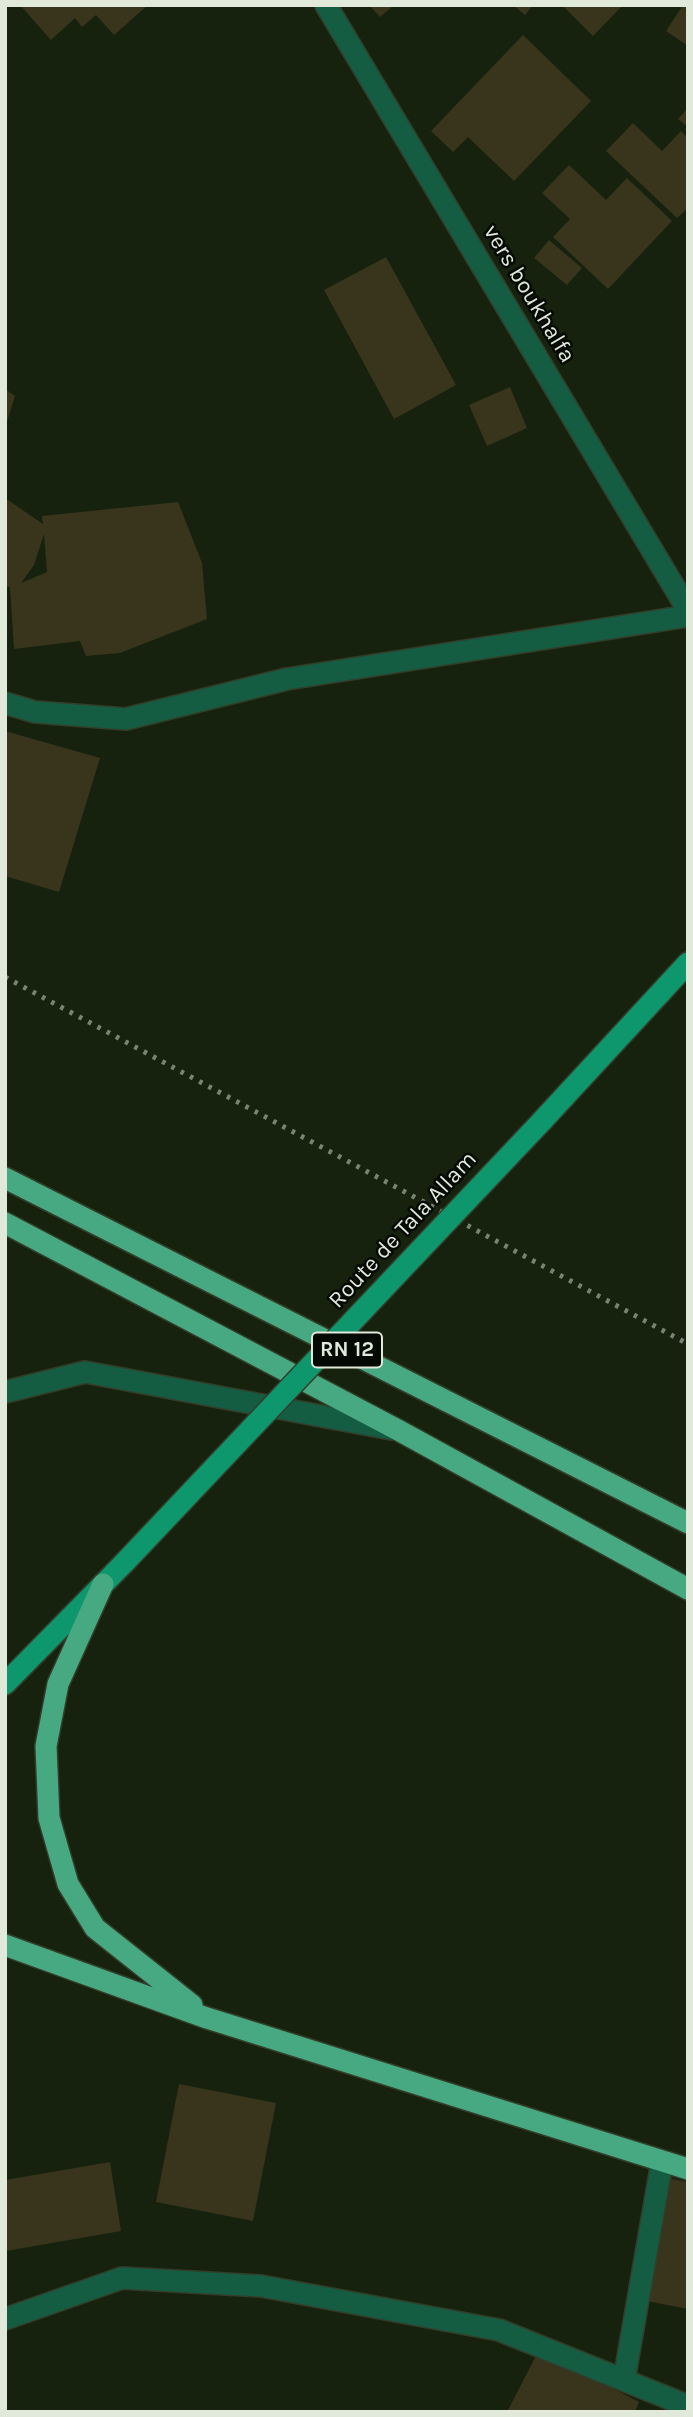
<!DOCTYPE html>
<html>
<head>
<meta charset="utf-8">
<style>
	body { margin:0 }
	#map { position:relative; width:693px; height:2417px; overflow:hidden; background:#16220d; font-family:Karla,sans-serif }
	canvas { display:block }
	.frame { position:absolute; inset:0; border:7px solid #e1e9db; pointer-events:none }
</style>
</head>
<body>
<div id="map">
<canvas width="693" height="2417"></canvas>
<div class="frame"></div>
</div>
<script>
const ctx = document.querySelector('canvas').getContext('2d');
ctx.lineJoin = 'round';
function fill(path, color) { ctx.fillStyle = color; ctx.fill(path, 'evenodd'); }
function trace(path, color, width, dash) { ctx.strokeStyle = color; ctx.lineWidth = width; ctx.lineCap = dash ? 'butt' : 'round'; ctx.setLineDash(dash || []); ctx.stroke(path); }
function drawText(font, color, halo, rows, align = 'center') {
  ctx.font = font + ' Karla,sans-serif'; ctx.lineWidth = 5; ctx.setLineDash([]); ctx.textBaseline = 'middle'; ctx.strokeStyle = halo; ctx.fillStyle = color; for (const [text, x, y, turn = 0] of rows) {
    ctx.save(); ctx.translate(x, y); ctx.rotate((+turn || 0) * Math.PI / 180); ctx.textAlign = isNaN(turn) ? turn : align; if (halo) ctx.strokeText(text, 0, 0); ctx.fillText(text, 0, 0); ctx.restore();
  }
}
const building = new Path2D(`
	M20 5H148L114 35 96 15 82 27 75 18 51 40Z
	M369 5H394L380 17Z
	M513 5H533L525 15Z
	M562 5H623L593 36Z
	M683 5H688V46L666 31Z
	M523 35 591 101 514 181 468 137 453 152 431 131Z
	M688 108V127L678 119Z
	M633 123 662 151 681 131 688 138V208L677 218 606 151Z
	M569 165 606 200 627 178 672 221 608 289 553 237 570 219 542 193Z
	M549 240 582 268 567 285 534 258Z
	M386 257 456 385 394 419 324 290Z
	M510 387 527 428 487 446 469 405Z
	M5 389 15 396 6 425H5Z
	M5 498 43 524 42 516 178 502 202 563 207 619 120 653 86 656 80 641 14 649 10 587 5 586ZM44 534 47 572 21 583 34 565Z
	M5 731 100 758 59 892 5 876Z
	M179 2084 276 2103 253 2221 156 2202Z
	M110 2162 121 2231 6 2251 5 2180Z
	M667 2178 688 2182V2309L642 2300Z
	M539 2350 639 2402 635 2412H507Z`);
const minor = new Path2D(`
	M326 5 688 610
	M5 703 35 712 126 719 287 679 688 616
	M5 1392 85 1372 391 1429
	M5 2319 122 2278 261 2286 499 2330 688 2406
	M624 2380 662 2162`);
const major = new Path2D(`
	M542 1121 688 963
	M5 1684 125 1562`);
const highway = new Path2D(`
	M5 1178 688 1523
	M5 1223 398 1430 688 1589
	M103 1584 58 1684 46 1746 49 1818 68 1884 95 1928 192 2005
	M5 1945 207 2018 688 2169`);
const rail = new Path2D(`
	M5 977 688 1344`);
const majorBridge = new Path2D(`
	M125 1562 542 1121`);
const shields = [
	[347,1350,70]
];
const shieldNames = [
	["RN 12",347,1350]
];
const streetNames = [
	["vers boukhalfa",529,294,59],
	["Route de Tala Allam",403,1230,-47]
];
fill(building, '#39351d');
trace(minor, '#323e2a', 24);
trace(major, '#323e2a', 24);
trace(highway, '#323e2a', 24);
trace(minor, '#145d43', 21);
trace(major, '#0e976c', 21);
trace(highway, '#47a982', 21);
trace(rail, '#798371', 5, [3.5, 7]);
trace(majorBridge, '#323e2a', 24, []);
trace(majorBridge, '#0e976c', 21);
for (const [x, y, w] of shields) { const box = new Path2D(); box.roundRect(x - w / 2, y - 17.5, w, 35, 5); ctx.fillStyle = '#050903'; ctx.fill(box); trace(box, '#e1e9db', 2); }
drawText('bold 21px', '#e1e9db', null, shieldNames);
drawText('23px', '#e1e9db', '#050903', streetNames);
</script>
</body>
</html>
